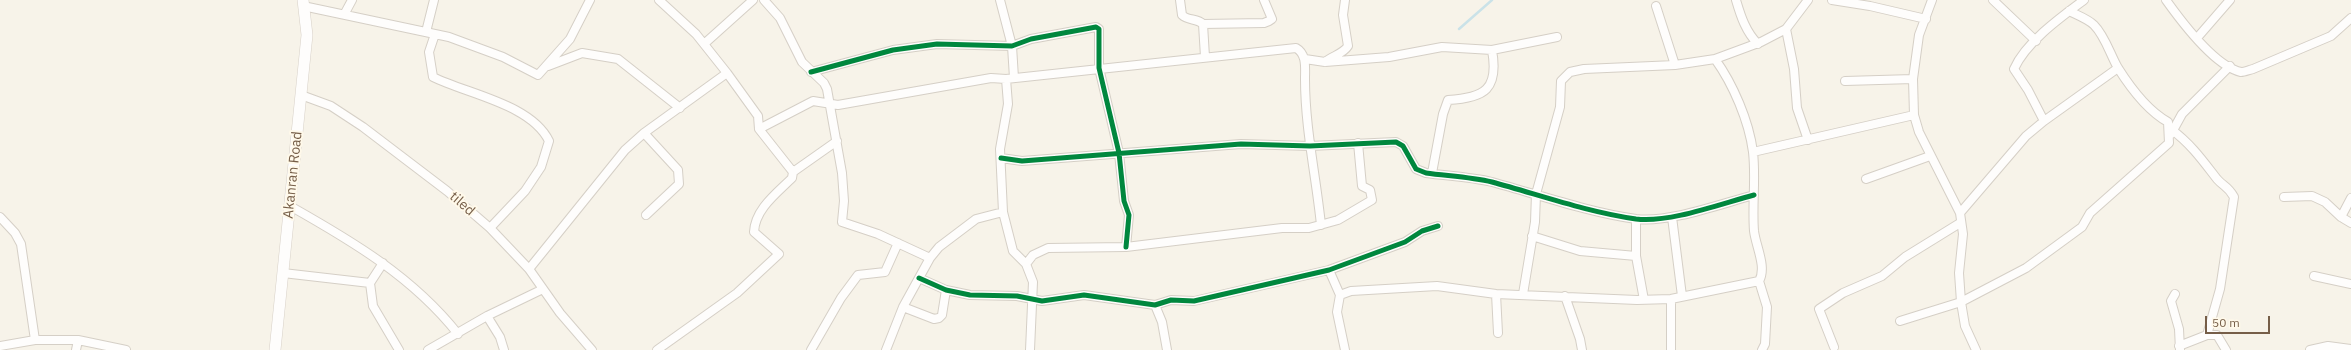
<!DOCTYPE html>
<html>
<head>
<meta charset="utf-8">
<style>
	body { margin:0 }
	#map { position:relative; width:2351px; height:350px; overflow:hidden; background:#f7f3e9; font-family:"IBM Plex Sans",sans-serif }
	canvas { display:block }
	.scale { position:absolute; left:2205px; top:316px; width:65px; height:18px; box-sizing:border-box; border:2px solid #765e48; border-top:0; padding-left:5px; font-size:12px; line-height:14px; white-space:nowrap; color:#765e48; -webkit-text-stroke:3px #fff9ea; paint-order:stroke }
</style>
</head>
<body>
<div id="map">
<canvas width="2351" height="350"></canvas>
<div class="scale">50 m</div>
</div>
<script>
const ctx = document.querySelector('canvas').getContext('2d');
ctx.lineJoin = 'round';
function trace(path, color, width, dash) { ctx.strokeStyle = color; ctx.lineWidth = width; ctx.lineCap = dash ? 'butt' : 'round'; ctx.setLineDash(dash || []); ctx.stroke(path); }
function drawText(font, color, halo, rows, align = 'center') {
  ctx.font = font + ' "IBM Plex Sans",sans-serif'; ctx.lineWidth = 4; ctx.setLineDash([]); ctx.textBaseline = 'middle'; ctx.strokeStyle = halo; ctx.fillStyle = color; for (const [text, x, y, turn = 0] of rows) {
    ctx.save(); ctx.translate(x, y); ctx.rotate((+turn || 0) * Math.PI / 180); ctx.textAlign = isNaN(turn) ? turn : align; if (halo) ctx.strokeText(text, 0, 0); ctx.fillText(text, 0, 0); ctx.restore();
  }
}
const stream = new Path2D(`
	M1459 29 1492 0`);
const street = new Path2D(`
	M659 0 696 34 727 73 758 116 759 129 793 172
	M764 0 780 18 802 62 824 83 827 89 842 173 844 201 842 222 878 234 930 258
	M1000 0 1012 46 1014 78
	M1180 0 1182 15C1188 21 1197 18 1203 24L1264 23 1269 21 1272 19 1264 0
	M1736 0C1741 17 1746 32 1758 44
	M1832 0 1870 6 1926 19
	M1932 0 1919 35 1913 79 1914 115 1919 132 1960 213 1963 234 1959 273 1961 302 1965 326 1976 350
	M1993 0 2036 41
	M2166 0C2181 21 2214 66 2241 72 2244 72 2249 70 2253 69L2331 36 2351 18
	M303 6 449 37 503 57 538 75 570 39 590 0
	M1656 6 1675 65
	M345 13 352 0
	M1203 24 1205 57
	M1786 29 1794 69 1797 108 1808 140
	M426 32 434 0
	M435 34 429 52 433 77C467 94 531 104 549 141L541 167 525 191 490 228
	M2197 38 2230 0
	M704 44 753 0
	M1305 59 1325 62 1389 57 1442 47 1492 50 1557 37
	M1715 59C1733 84 1749 121 1753 152 1756 178 1752 205 1754 231 1756 247 1767 267 1759 281L1767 307 1765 344 1762 350
	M1325 62C1332 56 1343 54 1348 46L1343 15 1345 0
	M548 66 582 53 618 59 680 108
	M811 72 893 50 937 44 1012 46 1031 39 1096 27 1099 29V68L1119 153 1124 201 1129 215 1126 247
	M1006 79 1008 104 1000 149 1003 212 1013 251 1026 264 1033 282 1030 350
	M1845 81 1913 79
	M301 95 331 106 363 127 447 191 490 228 529 269 560 313 592 350
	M2044 121 2028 90 2014 69C2026 42 2061 17 2084 0
	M759 129 813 101 838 105 991 78 1006 79 1296 48C1307 54 1305 68 1305 79 1305 128 1316 176 1321 225
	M2172 130C2191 144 2203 161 2217 179 2224 187 2228 186 2234 197L2220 289 2207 335 2179 346
	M644 133 678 170 679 184 646 215
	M2171 134 2182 114 2230 66
	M1753 152 1914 115
	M1001 158 1022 161 1241 144 1310 146 1396 142 1403 146 1416 169 1426 173C1448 176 1471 177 1492 182 1540 195 1587 212 1636 219 1670 223 1720 204 1754 195
	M1432 173 1443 114 1448 100C1485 98 1499 89 1492 50
	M1866 179 1930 156
	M2284 197 2312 196 2325 202 2341 217
	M2351 198 2341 217 2351 223
	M290 206C352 241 413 277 458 334
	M1960 213 2026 136 2044 121 2118 68
	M0 217 15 233 21 244 35 340
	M1672 217 1682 296
	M1636 219V256L1644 300
	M1532 236 1580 251 1636 256
	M383 263 370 283 373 306 399 350
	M1026 264 1033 255 1048 248 1126 247 1282 228H1309L1338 220 1372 200 1370 190 1362 186 1358 143
	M529 269 625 150 644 133 727 73
	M1329 270 1340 295 1337 312 1345 350
	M283 273 370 283
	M2314 276 2351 284
	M919 278 946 290 970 295 1017 296 1042 301 1084 295 1155 305 1171 300 1194 301 1329 270 1405 242 1422 231 1438 226
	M1496 294 1498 333
	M1523 294 1535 222 1536 194 1560 107 1561 81 1570 72 1584 69 1675 65 1715 59 1761 42 1786 29 1808 0
	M2175 294 2171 301 2179 329 2180 350
	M1340 295 1351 291 1437 286 1496 294 1637 300 1671 299 1759 281
	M1565 296 1580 339 1582 350
	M1155 305 1162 322 1167 350
	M903 307 934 319 939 318 942 315 946 290
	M487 316 500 337 504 350
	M1900 321 1961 302 2026 268 2082 227 2090 213 2169 143 2168 122C2148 111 2130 87 2118 68 2110 54 2105 36 2094 25 2088 19 2077 15 2069 11
	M2207 335H2217L2226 350
	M0 346 35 340H78L126 350
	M1834 347 1819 309 1843 293 1882 276 1905 257 1960 223
	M76 350 78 340
	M428 350 487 316 543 289
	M657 350 737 293 779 254 754 232C755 209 777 193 792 178L793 172 837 141
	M811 350 841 298 858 275 885 272 898 243
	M886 350 903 307 930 258 939 247 976 219 1003 212
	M1671 350V299
	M2310 350 2328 346 2351 349`);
const secondary = new Path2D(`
	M275 350 307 35 303 0`);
const cycleway = new Path2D(`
	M811 72 893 50 937 44 1012 46 1031 39 1096 27 1099 29V68L1119 153 1124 201 1129 215 1126 247
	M1001 158 1022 161 1241 144 1310 146 1396 142 1403 146 1416 169 1426 173C1448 176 1471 177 1492 182 1540 195 1587 212 1636 219 1670 223 1720 204 1754 195
	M919 278 946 290 970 295 1017 296 1042 301 1084 295 1155 305 1171 300 1194 301 1329 270 1405 242 1422 231 1438 226`);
const streetNames = [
	["Akanran Road",293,175,-84],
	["tiled",462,204,41]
];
trace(stream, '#cae2e8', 2.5);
trace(street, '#d5cfc6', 10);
trace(secondary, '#d7d0c7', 12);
trace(street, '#fefdfc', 8);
trace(secondary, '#fefdfc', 11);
trace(cycleway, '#00873e', 5);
drawText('14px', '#765e48', '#fff9ea', streetNames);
</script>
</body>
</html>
